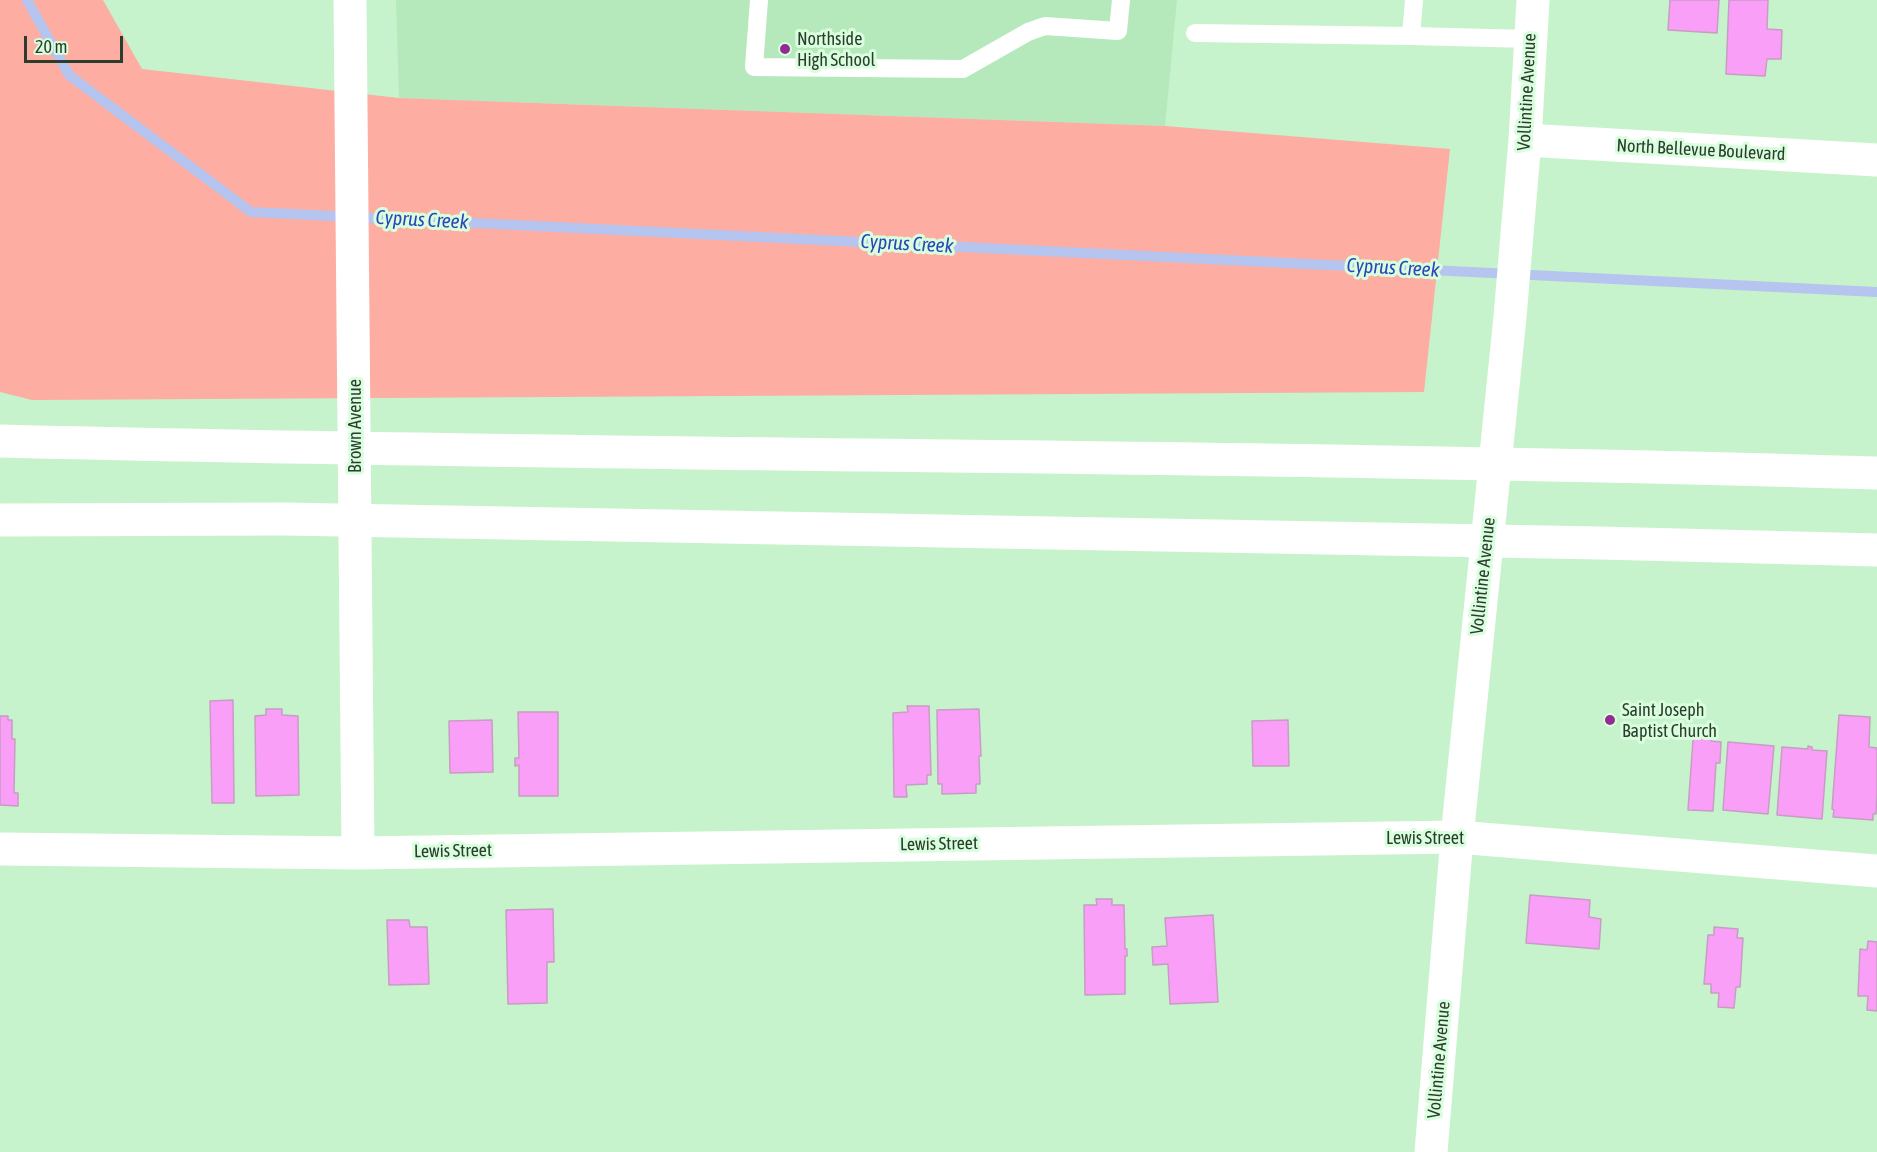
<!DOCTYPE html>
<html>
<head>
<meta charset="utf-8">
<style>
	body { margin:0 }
	#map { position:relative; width:1877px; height:1152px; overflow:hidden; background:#c6f3cb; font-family:"Asap Condensed",sans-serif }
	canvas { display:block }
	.scale { position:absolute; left:24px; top:36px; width:99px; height:27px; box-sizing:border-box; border:3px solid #2b3e2e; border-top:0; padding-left:8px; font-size:18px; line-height:21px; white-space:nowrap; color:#2b3e2e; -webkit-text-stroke:4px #d9fedd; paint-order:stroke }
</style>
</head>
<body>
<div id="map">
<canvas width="1877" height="1152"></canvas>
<div class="scale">20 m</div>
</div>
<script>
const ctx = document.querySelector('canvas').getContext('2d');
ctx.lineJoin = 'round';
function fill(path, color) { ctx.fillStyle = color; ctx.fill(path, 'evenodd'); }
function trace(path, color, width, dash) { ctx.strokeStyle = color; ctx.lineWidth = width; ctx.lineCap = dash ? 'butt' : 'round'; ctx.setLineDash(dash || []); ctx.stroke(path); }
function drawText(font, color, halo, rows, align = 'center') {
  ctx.font = font + ' "Asap Condensed",sans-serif'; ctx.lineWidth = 6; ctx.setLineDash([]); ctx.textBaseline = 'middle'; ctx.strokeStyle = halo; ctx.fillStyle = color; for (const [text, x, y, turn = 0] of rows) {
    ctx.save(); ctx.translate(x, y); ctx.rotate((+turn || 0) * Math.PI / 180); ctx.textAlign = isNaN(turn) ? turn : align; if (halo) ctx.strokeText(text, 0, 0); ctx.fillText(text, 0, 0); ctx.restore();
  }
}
const built = new Path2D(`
	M396 0H1177L1165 126 399 98Z`);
const green = new Path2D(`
	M0 0H103L142 69 399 98 1165 126 1450 149 1424 392 32 400 0 392Z`);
const stream = new Path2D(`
	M27 0 69 75 251 212 1877 292`);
const building = new Path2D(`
	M1670 0H1719L1717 33 1668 30Z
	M1729 0H1768L1767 29 1782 30 1781 59H1767L1765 76 1726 74Z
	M233 700 234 803H212L210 701Z
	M907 706H929L931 775H927V784L906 785 907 797H894L893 713 908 712Z
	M266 709H282V715L298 716 299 795 256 796 255 716 266 715Z
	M979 709 981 756H979L980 784H976V793L942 794V784H938L937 710Z
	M518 712H558V796H519V765L515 766V758H519Z
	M1839 715 1870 717 1869 747 1877 748V794L1876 814H1873V820L1833 817 1834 810 1832 809Z
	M0 716H8V720H12V739H15L14 793H18V806L0 805Z
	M492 720 493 772 450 773 449 721Z
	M1288 720 1289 766H1253L1252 721Z
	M1694 726 1712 727 1711 741 1721 742 1720 763H1716L1713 811 1688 810Z
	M1728 742 1774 746 1768 814 1723 810Z
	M1808 746 1812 747V750L1827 751 1822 819 1777 815 1782 747 1808 749Z
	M1530 895 1590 900 1589 917 1601 919 1599 949 1526 943Z
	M1096 899H1112V905H1124L1125 949H1127V956H1125V994L1085 995 1084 905H1097Z
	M553 909 554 962H547V1003L508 1004 506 910Z
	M1213 915 1218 1002 1170 1004 1168 964 1153 965 1152 947 1167 946 1165 918Z
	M387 920H409L410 927H427L429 984 389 985Z
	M1714 927 1738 929 1737 938H1743L1740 987H1736L1734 1008 1718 1007 1719 993H1711V984H1704L1708 935H1714Z
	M1868 941 1877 942V1011L1867 1010 1868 996H1858L1860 949 1867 950Z`);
const service = new Path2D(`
	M759 0 754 67 963 69 1028 32 1045 26 1118 31 1121 0
	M1414 0 1411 36 1530 39
	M1195 33 1411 36`);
const minor = new Path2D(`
	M350 0 358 853
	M0 849 358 853 1457 837 1877 871`);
const tertiary = new Path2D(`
	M1525 140 1877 160
	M1431 1152 1457 837 1510 317 1525 140 1533 0`);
const motorway = new Path2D(`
	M0 441C626 457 1251 454 1877 473
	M0 520 285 519 1600 543 1877 550`);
const markers = [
	[785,49,6,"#922c92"],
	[1610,720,6,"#922c92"]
];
const poiNames = [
	["Northside",797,39],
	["High School",797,60],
	["Saint Joseph",1622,710],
	["Baptist Church",1622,731]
];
const streetNames = [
	["Vollintine Avenue",1527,92,-87],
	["North Bellevue Boulevard",1701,150,3],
	["Brown Avenue",355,426,-90],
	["Vollintine Avenue",1483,576,-84],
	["Lewis Street",1425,838],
	["Lewis Street",939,844,-1],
	["Lewis Street",453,851,-1],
	["Vollintine Avenue",1439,1060,-85]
];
const waterNames = [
	["Cyprus Creek",422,220,3],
	["Cyprus Creek",907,244,3],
	["Cyprus Creek",1393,268,3]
];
fill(built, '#b5e9bc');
fill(green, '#fdada2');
trace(stream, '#b5c5ef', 10);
fill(building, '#fa9ff7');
trace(building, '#c79dc4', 1.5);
trace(service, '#fff', 18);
trace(minor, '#fff', 33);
trace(tertiary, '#fff', 33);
trace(motorway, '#fff', 33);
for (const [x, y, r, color] of markers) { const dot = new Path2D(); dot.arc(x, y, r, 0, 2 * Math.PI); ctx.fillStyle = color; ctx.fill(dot); trace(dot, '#d9fedd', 2); }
drawText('18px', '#2b3e2e', '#d9fedd', poiNames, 'left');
drawText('18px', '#2b3e2e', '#d9fedd', streetNames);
drawText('italic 20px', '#2c46b9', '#d9fedd', waterNames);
</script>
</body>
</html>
